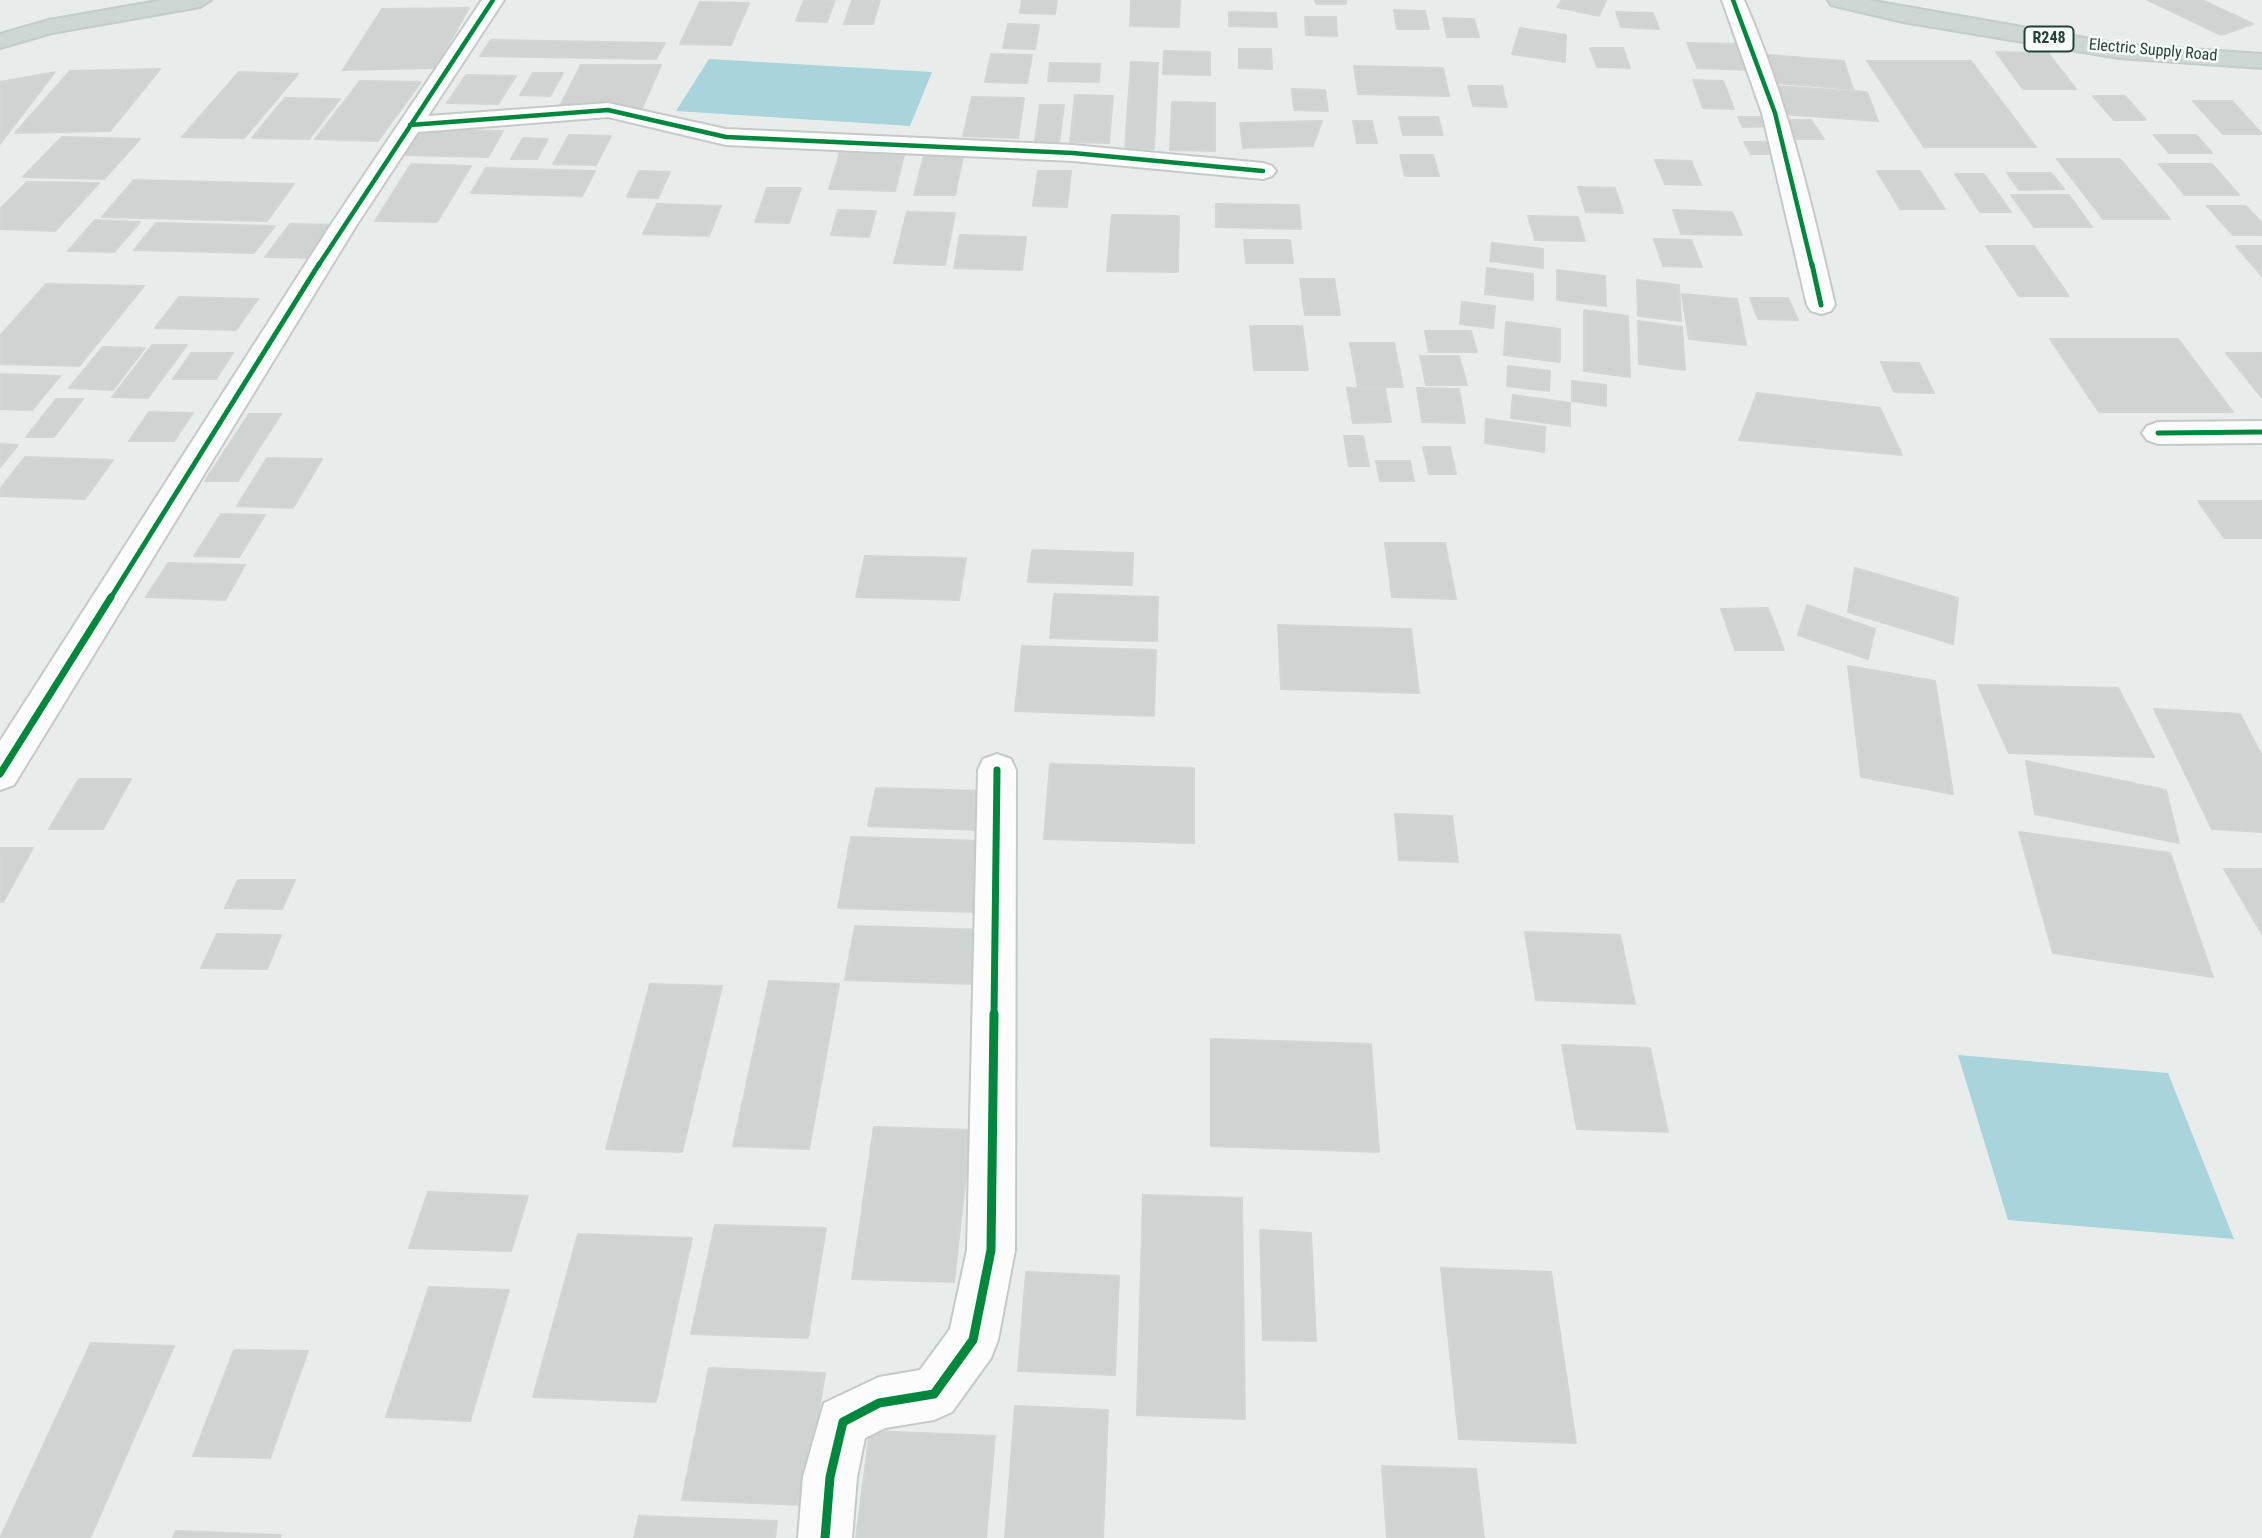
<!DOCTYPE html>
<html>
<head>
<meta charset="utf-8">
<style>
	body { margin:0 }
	canvas { display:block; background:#e8edeb }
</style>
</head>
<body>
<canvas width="2262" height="1538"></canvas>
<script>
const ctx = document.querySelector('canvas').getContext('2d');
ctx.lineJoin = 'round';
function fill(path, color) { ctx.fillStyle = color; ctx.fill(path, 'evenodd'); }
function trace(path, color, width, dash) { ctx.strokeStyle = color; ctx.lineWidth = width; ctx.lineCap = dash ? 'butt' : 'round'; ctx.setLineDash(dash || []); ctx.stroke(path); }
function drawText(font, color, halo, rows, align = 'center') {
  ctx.font = font + ' "Roboto Condensed",sans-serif'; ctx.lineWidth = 5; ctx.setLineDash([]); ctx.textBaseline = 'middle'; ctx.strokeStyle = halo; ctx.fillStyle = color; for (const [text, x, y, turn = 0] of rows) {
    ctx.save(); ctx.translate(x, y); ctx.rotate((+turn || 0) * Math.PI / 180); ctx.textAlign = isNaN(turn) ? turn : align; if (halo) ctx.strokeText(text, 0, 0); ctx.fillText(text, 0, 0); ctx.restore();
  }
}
const water = new Path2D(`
	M709 59 932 72 910 126 676 111Z
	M1958 1055 2168 1073 2234 1239 2008 1220Z`);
const building = new Path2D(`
	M804 0H835L827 22 796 21Z
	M852 0H880L873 24H844Z
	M1022 0H1057L1055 14 1020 13Z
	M1131 0H1180L1179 27 1130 26Z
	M1315 0H1346V4H1316Z
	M1562 0H1606L1599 16 1557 7Z
	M2148 0H2202L2253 24 2221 35Z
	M700 2 749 3 731 45 680 44Z
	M469 8 435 68 343 70 382 9Z
	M1394 10 1425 11 1429 29H1397Z
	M1229 12 1276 13 1277 27 1229 26Z
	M1616 12 1653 13 1659 29 1621 27Z
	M1305 17H1336L1337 36 1306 35Z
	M1443 18 1474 19 1479 37H1447Z
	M1008 24 1039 25 1035 49 1003 48Z
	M1520 28 1566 35 1565 62 1512 54Z
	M491 40 665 43 656 59 480 56Z
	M1687 43 1740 44 1751 70 1697 68Z
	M1590 48H1623L1630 68 1597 67Z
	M1239 49H1271L1272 69 1239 68Z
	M1164 51 1210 52V75L1163 74Z
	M1996 52 2048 53 2076 89H2023Z
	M991 54 1032 55 1027 83 985 82Z
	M1768 55 1844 61 1853 89 1775 83Z
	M1867 61H1971L2036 147H1924Z
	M1131 62 1158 63 1154 149 1125 148Z
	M1050 63 1100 64 1099 82 1048 81Z
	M581 65H661L642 108H559Z
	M1354 66 1443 68 1449 96 1358 94Z
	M160 69 110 131 15 133 70 71Z
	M55 72 0 144V82Z
	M239 72 298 74 244 138 182 137Z
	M533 73H563L550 96 520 95Z
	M466 75 516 76 498 104 447 103Z
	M1693 80 1723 81 1734 109 1703 108Z
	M360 81 421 82 378 141 315 139Z
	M1468 86H1502L1507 107 1473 106Z
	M1773 86 1867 92 1878 121 1782 114Z
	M1292 89 1325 90 1328 111 1294 110Z
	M1075 95 1113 96 1109 143 1070 142Z
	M2093 96H2125L2146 120H2114Z
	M972 97 1024 98 1018 138 963 136Z
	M285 98 340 99 309 139 252 138Z
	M2193 101H2232L2262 134H2223Z
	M1172 102 1215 103V151L1170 150Z
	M1040 105H1064L1059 143 1035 142Z
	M1399 117H1438L1443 135H1403Z
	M1738 117H1772L1778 126 1743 127Z
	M1785 120H1811L1824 139H1797Z
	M1322 121 1313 146 1243 148 1240 123Z
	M1353 121H1372L1377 143H1357Z
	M420 130 503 131 488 157 403 155Z
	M569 135 611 136 596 165 553 164Z
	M2154 135H2196L2212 153H2169Z
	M62 137 140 139 104 179 23 177Z
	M523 138 548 139 537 159H511Z
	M1744 142H1766L1774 154H1751Z
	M840 153 904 155 895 191 829 189Z
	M924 155 963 156 955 195H914Z
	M1400 155H1433L1439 176H1405Z
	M2057 159H2120L2170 219H2103Z
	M1655 160 1691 161 1701 185 1665 184Z
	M411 164 471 166 437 222 375 221Z
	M2159 164H2212L2239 195H2185Z
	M486 168 595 171 582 196 471 193Z
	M639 171 670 172 658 198 627 197Z
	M1038 171H1071L1067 207 1033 206Z
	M1877 171H1920L1945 209H1900Z
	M2007 173H2051L2064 189 2019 190Z
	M1955 174H1984L2011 212H1980Z
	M134 180 294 184 267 221 102 217Z
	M27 182 99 183 55 231 0 229V209Z
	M1578 187 1615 188 1623 213 1586 212Z
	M767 188H801L789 223 755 222Z
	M2011 195H2069L2092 227H2034Z
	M657 204 721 206 709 236 643 234Z
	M1216 204 1299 205 1301 229 1216 227Z
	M2207 206H2246L2262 223V235H2233Z
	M838 210 876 211 869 237 831 235Z
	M1673 210 1732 212 1742 235 1681 234Z
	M907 212 955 213 945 265 894 263Z
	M1112 215 1179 216 1178 272 1107 271Z
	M1528 216 1578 217 1585 241 1535 240Z
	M95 220 140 222 114 252 68 251Z
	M156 223 275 226 254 253 134 250Z
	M290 224 340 225 317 258 265 257Z
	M960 235 1026 237 1022 270 954 268Z
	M1654 239 1691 240 1702 267 1663 266Z
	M1244 240H1290L1293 263H1246Z
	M1492 243 1543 249V268L1490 261Z
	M1986 246H2034L2069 296H2019Z
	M2236 246H2262V276Z
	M1487 268 1533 274V300L1485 294Z
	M1557 270 1605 276 1606 306 1557 300Z
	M1300 279H1334L1340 315H1305Z
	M1637 280 1679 285 1681 321 1638 316Z
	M46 284 144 286 79 366 0 364V336Z
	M1682 294 1737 299 1746 345 1689 339Z
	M179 297 258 299 236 330 155 328Z
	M1750 298H1788L1798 320 1758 319Z
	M1462 302 1495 306 1493 328 1460 324Z
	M1584 310 1628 316 1630 377 1584 371Z
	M1638 321 1682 327 1685 370 1639 364Z
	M1506 322 1560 329V362L1504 355Z
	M1250 326H1302L1308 370H1254Z
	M1425 331H1471L1477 352H1429Z
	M2050 339H2178L2233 412H2099Z
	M1350 343H1394L1403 387H1358Z
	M152 345H187L148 398 112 397Z
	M103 347 145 348 113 390 69 388Z
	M191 353H233L216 379H173Z
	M2226 353H2262V398Z
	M1420 356H1459L1467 385H1426Z
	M1881 362 1919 363 1934 393 1894 392Z
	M1508 366 1550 371 1549 391 1507 386Z
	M0 374 60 376 32 410 0 409Z
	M1572 381 1606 385V406L1572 401Z
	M1347 388H1385L1391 422 1353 423Z
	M1417 388 1459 389 1465 423 1422 422Z
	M1757 393 1880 408 1902 455 1739 440Z
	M1513 395 1570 403V426L1511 418Z
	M56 399H83L54 437H26Z
	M149 412 193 413 174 441H129Z
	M249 414H281L238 481H205Z
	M1486 419 1545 427 1544 452 1485 443Z
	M1344 436H1363L1369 466H1349Z
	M0 444 18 445 0 467Z
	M1423 447H1450L1456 474H1429Z
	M25 457 113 460 85 499 0 496V489Z
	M267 458 322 459 293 508 237 506Z
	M1376 461H1410L1414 481H1380Z
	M2198 501H2262V538H2224Z
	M221 514 265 515 239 557 194 556Z
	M1385 543H1445L1456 599 1392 597Z
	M1032 550 1133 553 1132 585 1028 582Z
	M865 556 966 558 959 600 856 597Z
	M168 563 245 565 225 600 146 597Z
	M1855 568 1958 598 1953 644 1848 612Z
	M1054 594 1158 597 1157 641 1050 638Z
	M1807 605 1875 629 1868 659 1798 635Z
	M1768 608 1784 650H1735L1721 609Z
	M1278 625 1411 629 1419 693 1281 689Z
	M1022 646 1156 650 1154 716 1015 711Z
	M1848 666 1935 681 1953 794 1861 777Z
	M1978 685 2118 688 2154 757 2009 753Z
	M2154 709 2240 714 2262 756V832L2212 829Z
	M2026 761 2166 790 2179 843 2035 814Z
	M1050 764 1194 768V843L1044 839Z
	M79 779H131L103 829H49Z
	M876 788 985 791 981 830 868 826Z
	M1395 814 1452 816 1458 862 1399 860Z
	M2019 832 2170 853 2213 977 2053 953Z
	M851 837 983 841 975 912 838 908Z
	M0 848H33L3 902H0Z
	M2224 869H2262V934Z
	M238 880H295L282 909 225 908Z
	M855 926 984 930 977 984 845 980Z
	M1525 932 1620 935 1635 1004 1536 1000Z
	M217 934 281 935 267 969 201 968Z
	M769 981 839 984 809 1149 733 1146Z
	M650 984 722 986 682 1152 606 1149Z
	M1211 1039 1371 1044 1379 1152 1211 1146Z
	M1562 1045 1650 1048 1668 1132 1577 1129Z
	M874 1127 971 1130 954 1282 852 1279Z
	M428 1192 528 1196 511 1251 409 1248Z
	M1143 1195 1242 1198 1245 1419 1137 1415Z
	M715 1225 826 1228 808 1338 691 1334Z
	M1260 1230 1311 1233 1316 1341 1263 1340Z
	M578 1234 692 1238 656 1402 533 1397Z
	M1441 1268 1551 1272 1576 1443 1459 1439Z
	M1026 1272 1119 1276 1115 1375 1018 1371Z
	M429 1287 509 1290 470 1421 386 1417Z
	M91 1343 174 1346 90 1538H0Z
	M234 1350 308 1351 270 1458 193 1456Z
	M709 1368 825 1373 804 1505 682 1500Z
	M1015 1406 1108 1410 1103 1538H1005Z
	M870 1431 995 1436 986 1538H856Z
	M1382 1466 1476 1469 1484 1538H1387Z
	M639 1516 777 1521 775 1538H634Z
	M176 1531 281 1535 280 1538H173Z`);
const minor = new Path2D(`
	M482 0H504L428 116 608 103 726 129 1073 145 1263 163 1272 166 1276 171 1272 176 1263 179 1073 161 726 145 608 117 418 132 356 226 14 785 0 790V741L330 226Z
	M1722 0H1744C1787 98 1811 201 1835 305L1831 311 1821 314 1811 311 1807 305 1762 113Z
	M2262 421V443L2158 444 2147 440 2142 433 2147 426 2158 422Z
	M997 754 1011 759 1016 770 1015 1250 998 1340 991 1358 952 1412 934 1420 885 1428 865 1438 857 1477 852 1538H798L803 1477 824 1403 879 1377 920 1370 950 1329 967 1250 978 770 983 759Z`);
const primary = new Path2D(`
	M163 0H211L200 7 52 33 0 48V34L49 20Z
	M1828 0H1868L2119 44 2262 54V68L2119 58 1903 22 1831 5Z`);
const cyclewayFar3 = new Path2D(`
	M1733 0 1775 113 1812 266
	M410 125 608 110 726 137 1073 153 1263 171
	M318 266 493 0`);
const cyclewayFar2 = new Path2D(`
	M1812 264 1821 305
	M2158 433 2262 432
	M110 599 319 264`);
const cyclewayFar1 = new Path2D(`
	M0 774 111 597
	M994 1016 997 770`);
const cycleway = new Path2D(`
	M825 1538 830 1477 843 1422 879 1403 934 1394 973 1340 991 1250 994 1014`);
const shields = [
	[2049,39,49]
];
const shieldNames = [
	["R248",2049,39]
];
const farStreetnames = [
	["Electric Supply Road",2153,51,5]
];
fill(water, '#a9d4db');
fill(building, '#cfd4d2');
trace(building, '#d1d6d4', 2);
trace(minor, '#c5cac8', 4);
trace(primary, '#c3ccc9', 4);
fill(minor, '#fcfcfc');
fill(primary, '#cfd7d5');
trace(cyclewayFar3, '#00873e', 4.5);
trace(cyclewayFar2, '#00873e', 5);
trace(cyclewayFar1, '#00873e', 7);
trace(cycleway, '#00873e', 9);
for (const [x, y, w] of shields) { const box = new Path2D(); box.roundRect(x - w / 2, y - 12.5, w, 25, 5); ctx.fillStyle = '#f7fbf9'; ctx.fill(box); trace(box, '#24423a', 2); }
drawText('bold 16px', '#24423a', null, shieldNames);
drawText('16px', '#24423a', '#f7fbf9', farStreetnames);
</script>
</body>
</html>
